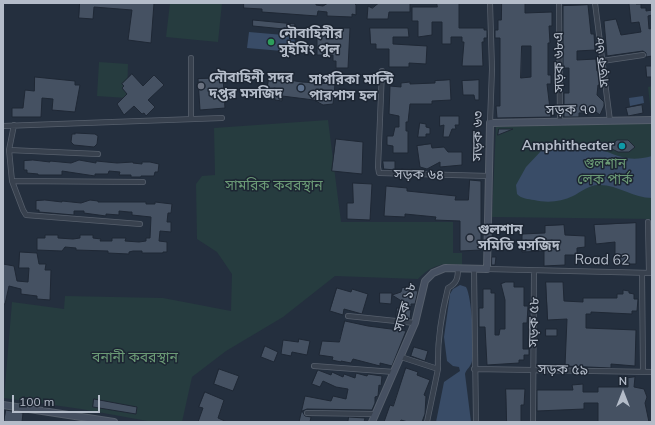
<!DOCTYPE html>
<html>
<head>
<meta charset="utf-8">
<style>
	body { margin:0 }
	#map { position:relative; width:655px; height:425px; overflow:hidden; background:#242f3e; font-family:Mulish,sans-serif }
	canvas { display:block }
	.frame { position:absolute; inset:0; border:4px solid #b4bcc9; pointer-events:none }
	.north { position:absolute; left:603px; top:373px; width:40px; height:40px; -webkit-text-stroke:3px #1d2633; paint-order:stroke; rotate:0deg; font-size:11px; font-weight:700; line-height:16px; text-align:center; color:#b4bcc9 }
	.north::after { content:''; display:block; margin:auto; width:14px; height:18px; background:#b4bcc9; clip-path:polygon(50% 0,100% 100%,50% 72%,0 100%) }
	.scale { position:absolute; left:12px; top:395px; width:88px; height:18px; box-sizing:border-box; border:2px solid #b4bcc9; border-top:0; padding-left:5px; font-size:12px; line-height:14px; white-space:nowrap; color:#b4bcc9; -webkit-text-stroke:3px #1d2633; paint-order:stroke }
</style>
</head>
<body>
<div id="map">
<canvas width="655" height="425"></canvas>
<div class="frame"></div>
<div class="north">N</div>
<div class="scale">100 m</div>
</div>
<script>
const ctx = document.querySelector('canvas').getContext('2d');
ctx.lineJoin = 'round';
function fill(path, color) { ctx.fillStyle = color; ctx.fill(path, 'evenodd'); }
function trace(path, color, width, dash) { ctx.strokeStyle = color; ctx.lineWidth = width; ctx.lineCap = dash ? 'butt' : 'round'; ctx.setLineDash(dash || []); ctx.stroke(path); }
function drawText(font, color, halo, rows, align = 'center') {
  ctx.font = font + ' Mulish,"Noto Sans Bengali",sans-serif'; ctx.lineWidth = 3; ctx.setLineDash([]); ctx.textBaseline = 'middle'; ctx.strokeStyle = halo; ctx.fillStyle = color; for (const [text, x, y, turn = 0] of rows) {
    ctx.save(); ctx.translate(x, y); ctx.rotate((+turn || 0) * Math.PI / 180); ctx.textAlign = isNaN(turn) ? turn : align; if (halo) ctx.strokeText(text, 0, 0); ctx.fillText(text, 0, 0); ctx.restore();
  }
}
const green = new Path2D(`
	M170 3H222L218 42 166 37Z
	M99 62 128 64 127 98 97 96Z
	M652 86V113H651L648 87Z
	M328 120 341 222H453V253H462V265C443 262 431 265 418 279L335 276 283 317 226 351 192 377 182 422H153L81 409 4 398 12 302 64 309 65 296 163 298 231 311 232 274 217 252 197 239 196 184 202 176 215 175 214 128Z
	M652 123V219L492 217 496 127Z`);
const water = new Path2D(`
	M249 32 295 36 294 52 247 48Z
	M643 96 644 103 630 106 629 98Z
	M574 144C583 145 592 146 600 149 620 157 630 162 652 156V198C633 198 617 184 598 185 589 185 581 192 573 196 561 202 547 203 534 200 528 199 522 199 517 194L516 185 526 167 542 150 557 145Z
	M460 285 466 287C472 297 475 350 472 361 471 367 466 369 465 374L471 422H436L444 382 460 371 459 367 453 366 447 361 444 337 450 294 453 289Z`);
const building = new Path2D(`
	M80 3H154L151 43 128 40 132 10 94 7 93 19 79 18Z
	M244 3H316V5L323 6 328 3H354L356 5V15L352 14V17L327 16V12L318 11 317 16 262 12V9L244 8Z
	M379 3H410V12H389L388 19H367L368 6 372 8Z
	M437 3H459V28H484V30H487V38H484V42H482L483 66H462L464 42H462V37H451V44H442V22H432V35L418 37V21H412V7H437Z
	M502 3H525V13L552 12V26H549L550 43H548V75H551V84H547L551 117 497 118 496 106H500V38H495V30H498V20H501ZM522 46H531V77L521 78Z
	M636 3V4H641V8H646V11L652 10V15L648 16 649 29 651 28 652 33V56L646 57V53L643 51 607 56 604 21 616 19 621 35 641 32 639 22 631 23 629 4Z
	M588 5 591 34H594L595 50 577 51V60L596 59 597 71H600L602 85H598L597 95 604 102V106L600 115 596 112 579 113V117H564V93H569V68H563V6Z
	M253 20 295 24 294 30 253 26Z
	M339 28H350L348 68H336V61H333V55H317V35L333 36V33H339Z
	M370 28H408L409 37H393V44L427 46 426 64 409 63V67H389V49H376V44H371Z
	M646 66H652V77H647Z
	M132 74 143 86 154 75 164 85 148 100 155 107 146 116 144 113 142 114 134 106 124 115 117 104 127 94 122 88 124 86 122 84Z
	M35 77 75 81V85H80L75 112 52 110 53 99 42 98 41 117H12V108H23L25 90 34 91Z
	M269 77 302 82 335 84 333 104 323 105 314 100 282 96V101L275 100 274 95 267 92Z
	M223 78 225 108 200 110 198 79Z
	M450 80 451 100 432 101V104H410L408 122H406V131H408V153H393V146L387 145V136H393L395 127H399V116L389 114 390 86 401 87V83L410 82V84L435 83V81Z
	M479 80V100H475L474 95H463L462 81Z
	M642 105 643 113 628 116 626 108Z
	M440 116H459V125H455L456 129H452L449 137H443L444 125 440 126Z
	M420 123 426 124V127L430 128V134H426V137H418Z
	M499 129H513L498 135Z
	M75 133 95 134 98 136 97 144 94 147 74 145 71 142 72 134H75Z
	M336 139 363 142 362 174 332 171Z
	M617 140H628L635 147 629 152H618L610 148Z
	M431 144 432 148 444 147 448 152H462V165L440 167V162L427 169 420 167 417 146Z
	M33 160 50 162V161L71 163 79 160 96 163V161L117 163 133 162V163L142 164V162H150L159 164 158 172H155L154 176H141V177H131V175H119L120 172 109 171 108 174H95V176L62 171V175H38V174L27 173V170H24V161Z
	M383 161H395V170L384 169Z
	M470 180 481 181V250L460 251V221L435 220 436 217 405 214V217L384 216 386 186 407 188V191L456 196 455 200H468Z
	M353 183 372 184 370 220 347 219V203H353Z
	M45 200 62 202V201L81 203 90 200 98 201V202H146V204H155V202L172 204 171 213H168L167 222H171V232L160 231 159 241 167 242V252H163V253H142V251H133L129 252V254L108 253V251L76 250V248L65 247 62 251 37 250V238H45V235H58V238L73 239 80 238V235H93V238L101 239 100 241H112V238H126L125 241 139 242 146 241V238H150L151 217 132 215V212H129L119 211V215L106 214V216L84 213V211H74V215L39 212V210H36V201Z
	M636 223V264H615V242L596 244 594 225Z
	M564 225 565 235 585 236V247L577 248V255H565V265L544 266V251L522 252V234L545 233V226Z
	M20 252 37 253 39 264H46L45 270H51L50 300 37 299V296L21 294V289L9 286 5 304H3V264L14 266 17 281 28 282 29 268H19Z
	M492 257H496L495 265H492Z
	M506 282H514V287H524V306H528L527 323H523V349H529V355H524V360H519V363L487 365 485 327H479V308H483V289H491V293H495V335H499L500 329H505V300L501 284Z
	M546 282H563L564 301 583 302V298H617V294H623V290L629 291V293L634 294V299H638L637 311H632V314L591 312V314H586V328L636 330 635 366 611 364V368L565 366 567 319 548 320Z
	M412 287V290L418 291 415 304H411V307L392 295 401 292 402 288Z
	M337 288 351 292 352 289 368 294 362 314 344 309 343 315 330 311Z
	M380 293H392L391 304 380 303Z
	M397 308 411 310 410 319 396 317Z
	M345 321 368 326 406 331 392 366 380 363V366L353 359 351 363 341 361V362L332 360 333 357 319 355 322 341 339 342Z
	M546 329H557V336H546Z
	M299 339 310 341 307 355 292 352 291 356 281 354 283 340 298 342Z
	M265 346 278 352 274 362 261 357Z
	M414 347 428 351 425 361 411 356Z
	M406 368 418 372 417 375 430 380 424 395 426 396 425 414 422 422H408L401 420 400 422H384L390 405 393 406Z
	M219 369 239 376 233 391 214 384Z
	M318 370 331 375 332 372 343 377 344 374 355 378 356 373 367 376 368 374 382 376 381 386 379 385 378 396 375 397V403L372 410 307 409 302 411 305 416 311 417 310 422H299L305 396 331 401 333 396 346 399 348 389 336 387 323 381 320 387 312 384Z
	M635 377 634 387 644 389 647 397 645 403 649 422H598V403H584V409L537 411V390H573L572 385 583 384V392H598V387H628V378Z
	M506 389H525L524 405H521V422H507Z
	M205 392 224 400 218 418 227 422H198L203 408 199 407Z
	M94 399 137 407 136 414 93 407Z
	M6 410 23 413 22 422H4Z
	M349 417 365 418 364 422H348Z`);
const street = new Path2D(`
	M559 3 560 122
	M595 3 610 121
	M191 58V119
	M602 61 643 55
	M382 71 378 167 379 173 489 176
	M490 123 492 69 490 3
	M14 125 9 150 12 181 23 210 26 215 140 224
	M3 126 222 118
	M9 150 98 154
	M12 181 143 182
	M648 222 649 273
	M474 269 476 422
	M487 269 652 273
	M642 273 643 372
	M348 316 415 323
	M401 357 438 369 427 422
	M314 366 394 372
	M438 369C437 341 441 316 448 288 457 283 458 278 458 268
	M474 369 652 372
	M307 413 376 414
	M533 422 534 271`);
const secondary = new Path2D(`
	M3 405 114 422
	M372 422 415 323 425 281 433 273 445 268 487 269 490 123 652 120`);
const markers = [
	[271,42,4,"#2e9e5b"],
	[201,86,4,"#6b7280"],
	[301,88,4,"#5c6f8a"],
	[622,146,4,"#0f9aa8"],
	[470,238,4,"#6b7280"]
];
const poiNames = [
	["নৌবাহিনীর",279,34],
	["সুইমিং পুল",279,50],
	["নৌবাহিনী সদর",209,78],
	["দপ্তর মসজিদ",209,94],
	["সাগরিকা মাল্টি",309,80],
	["পারপাস হল",309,96],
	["Amphitheater",614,146,"right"],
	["গুলশান",478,230],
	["সমিতি মসজিদ",478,246]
];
const streetNames = [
	["সড়ক ৬৮এ",559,62,-91],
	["সড়ক ৬৮",602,62,-97],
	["সড়ক ৭০",571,110,-1],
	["সড়ক ৬৩",478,136,-89],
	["সড়ক ৬৪",419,175,1],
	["Road 62",602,260,1],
	["সড়ক ১৮",405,307,-74],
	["সড়ক ৫৮",534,322,-89],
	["সড়ক ৫৯",563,370,1]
];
const parkNames = [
	["গুলশান",605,164],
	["লেক পার্ক",605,180],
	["সামরিক কবরস্থান",274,186],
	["বনানী কবরস্থান",135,358]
];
fill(green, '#263c3f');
fill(water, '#394c67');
fill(building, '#455162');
trace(building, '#1f2835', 1);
trace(street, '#565f6c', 6);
trace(secondary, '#565f6c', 8);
trace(street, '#38414e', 4.5);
trace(secondary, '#465061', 6);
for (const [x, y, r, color] of markers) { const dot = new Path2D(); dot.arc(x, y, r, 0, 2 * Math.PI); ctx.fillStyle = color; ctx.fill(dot); trace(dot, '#1d2633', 1.5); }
drawText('bold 14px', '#b4bcc9', '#1d2633', poiNames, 'left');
drawText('14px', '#b4bcc9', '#1d2633', streetNames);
drawText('14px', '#6b9a76', '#1d2633', parkNames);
</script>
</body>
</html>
